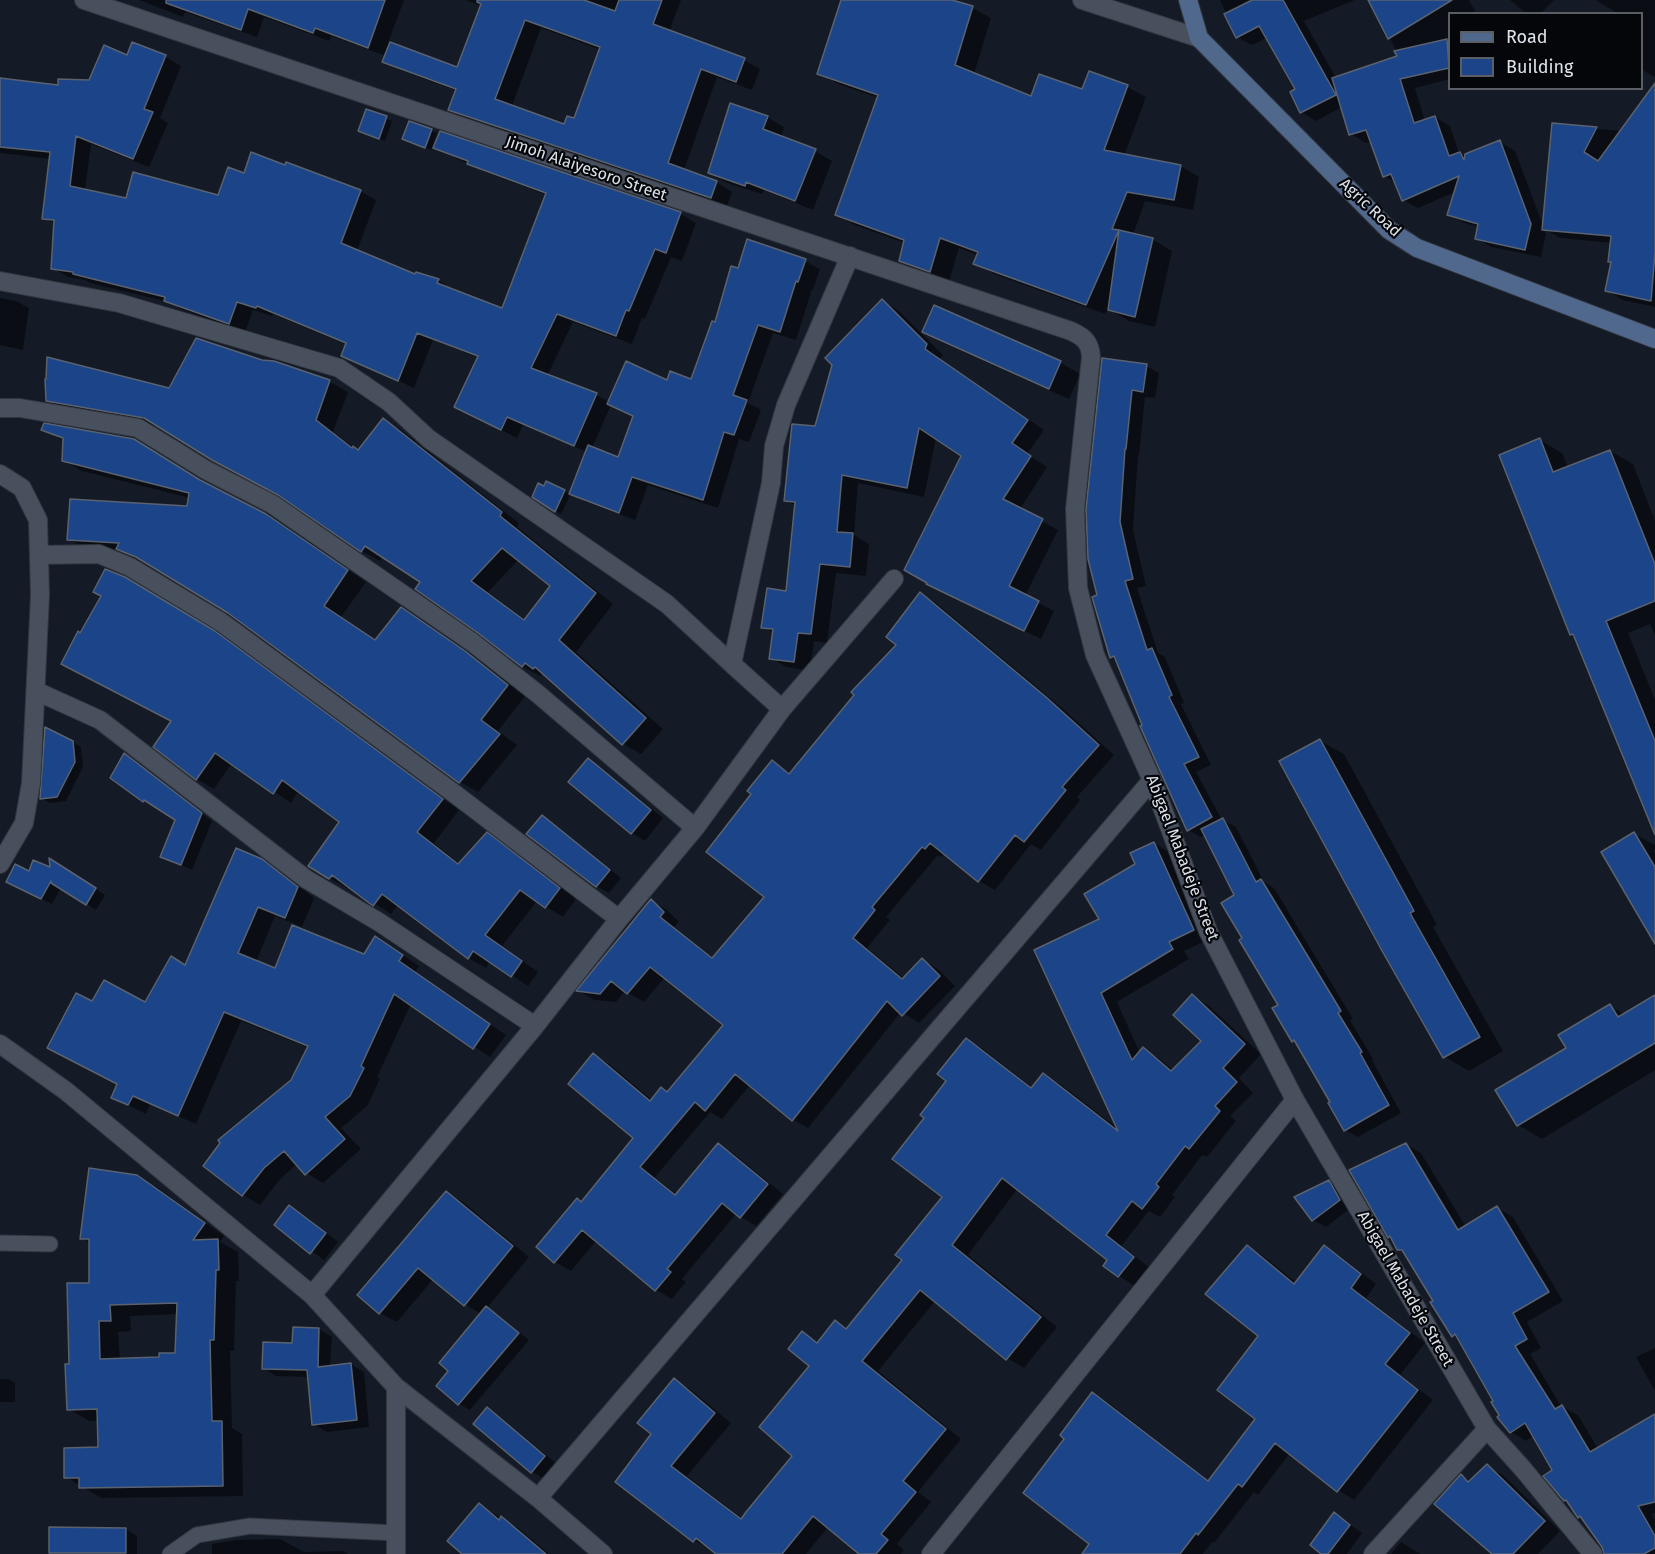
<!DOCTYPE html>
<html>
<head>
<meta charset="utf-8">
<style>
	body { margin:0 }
	#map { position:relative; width:1655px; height:1554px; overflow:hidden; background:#141b26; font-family:"Fira Sans",sans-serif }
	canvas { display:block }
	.legend { position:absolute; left:1448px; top:12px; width:195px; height:78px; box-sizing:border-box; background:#04060a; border:2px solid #5b5e64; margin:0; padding:8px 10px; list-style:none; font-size:18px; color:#dde2ea }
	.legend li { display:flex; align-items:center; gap:12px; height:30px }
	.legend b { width:30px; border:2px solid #5b5e64 }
</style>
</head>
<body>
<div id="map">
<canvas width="1655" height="1554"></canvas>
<ul class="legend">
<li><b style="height:8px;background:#51688d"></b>Road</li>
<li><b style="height:16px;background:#1b4588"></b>Building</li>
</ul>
</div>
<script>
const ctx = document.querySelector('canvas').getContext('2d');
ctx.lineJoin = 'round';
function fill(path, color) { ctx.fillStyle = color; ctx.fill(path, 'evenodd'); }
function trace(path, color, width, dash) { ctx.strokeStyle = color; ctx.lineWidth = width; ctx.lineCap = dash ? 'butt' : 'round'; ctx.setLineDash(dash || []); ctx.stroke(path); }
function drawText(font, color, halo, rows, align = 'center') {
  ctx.font = font + ' "Fira Sans",sans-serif'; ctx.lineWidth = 4.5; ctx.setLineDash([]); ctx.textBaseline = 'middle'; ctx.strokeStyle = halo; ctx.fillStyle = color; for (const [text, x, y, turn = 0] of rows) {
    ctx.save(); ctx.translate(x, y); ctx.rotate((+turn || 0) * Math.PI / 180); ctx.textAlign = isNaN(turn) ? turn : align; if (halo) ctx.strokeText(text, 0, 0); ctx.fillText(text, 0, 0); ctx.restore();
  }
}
const shadow = new Path2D(`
	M139 0H404L388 43 458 69 481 6 466 0H681L669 32 744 60 760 69 752 90 717 77 684 170 716 182 732 192 727 206 465 119 450 109 457 91 400 70 384 61 386 56 331 36 329 41 264 17 257 37 185 12 183 17ZM541 28 601 50 575 120 565 126 512 106Z
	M842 0H947L972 8 991 18 974 74 1031 98 1127 87 1146 97 1124 156 1181 166 1199 177 1193 210 1145 201 1133 235 1152 239 1172 251 1155 327 1129 321 1108 309 1105 314 994 274 975 263 978 255 959 248 949 281 919 271 900 261 905 243 855 225 837 215 879 98 838 84 819 74Z
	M1220 0H1355L1304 21 1336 78 1399 56 1370 0H1469L1477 14H1450V79L1415 88 1425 121 1435 117 1450 126 1459 153 1466 157 1500 142 1515 151 1544 228 1553 125 1622 131 1655 85V307L1623 300 1606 290 1613 262 1612 243 1560 238 1544 229 1546 234 1541 257 1491 247 1476 238 1479 227 1464 223 1449 215 1455 192 1418 208 1403 200 1396 183 1384 176 1372 141 1366 143 1351 134 1342 107 1316 121 1301 112 1297 90 1267 38 1252 45 1237 37ZM1465 171 1466 174 1411 198V195Z
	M1510 0H1554L1540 14H1527Z
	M1595 0H1655V77L1642 70V14H1613L1614 11Z
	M133 44 166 57 181 66 160 118 168 123 149 167 91 144 85 191 127 200 219 197 244 175 360 191 376 200 357 251 416 276 438 280 453 290 502 310 547 195 485 172 435 148 441 133 681 214 696 223 682 261 671 257 645 319 642 318 632 344 573 322 547 376 596 395 609 402 667 382 692 381 739 270 805 261 820 269 813 290 812 289 796 340 773 333 748 403 761 410 749 442 739 439 718 508 648 485 635 520 586 502 571 494 561 514 555 511 545 488 547 483 570 494 587 452 523 425 517 438 471 415 479 358 433 340 414 388 343 355 347 345 273 314 272 316 253 310 245 332 181 309 169 302 90 283 85 280 68 277 53 268 55 224 44 218 51 159 0 153V80L59 86 90 82 128 57ZM611 405 634 417 619 459 592 448Z
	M367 111 392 121 385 141 366 133Z
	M767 117 784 127 781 137 815 151 832 161 813 210 764 190 762 194 727 183 709 173Z
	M431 130 437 133 431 150 404 139Z
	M0 298 16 301 29 308 23 350 0 345Z
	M883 301 899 311 943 355 940 359 1044 430 1027 454 1047 467 1020 509 1058 530 1025 596 1054 611 1041 639 929 584 963 456 936 438 924 497 858 483 854 535 869 544 866 576 836 573 827 643 814 641 810 671 787 667 770 658 774 633 763 627 787 593 796 506 786 500 816 428Z
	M935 307 1061 363 1080 374 1069 399 943 343 924 332Z
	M1104 360 1146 366 1159 373 1155 398 1145 397 1139 455H1138L1133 530 1146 586 1137 588 1158 653 1165 657 1184 703 1181 704 1211 765 1196 772 1222 820 1236 827 1264 882 1274 888 1353 1019 1350 1020 1373 1059 1372 1060 1401 1113 1358 1137 1345 1130 1332 1102 1297 1043 1293 1040 1280 1005 1244 939 1236 895 1205 835 1201 837 1188 830 1117 661 1111 657 1098 596Z
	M262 362 274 363 330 382 348 392 333 432 359 451 383 420 401 430 519 523 517 527 613 604 576 652 663 729 641 754 623 744 543 672 540 676 522 666 422 582 383 556 380 561 362 551 286 498 161 427 66 411 48 400 170 390ZM519 559 552 586 526 620 488 592Z
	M43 429 207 485 285 526 366 582 341 617 376 641 401 609 484 664 525 696 498 731 517 745 478 792 460 782 228 612 153 566 125 552 87 550 69 539 189 508 190 498 82 471 63 460 64 441Z
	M1540 440 1562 453 1568 467 1610 451 1633 464 1655 521V635L1650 624 1628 633 1655 700V819L1575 636 1572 634Z
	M142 589 232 643 459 810 434 843 460 864 487 834 504 844 576 899 563 917 537 901 502 946 538 972 528 986 490 961 486 968 468 958 398 905 391 914 348 886 347 888 329 878 341 822 299 790 291 803 232 763 214 789 197 779 156 747 172 722 81 635Z
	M921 594 936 603 1062 708 1114 755 1077 797 1080 800 1041 850 1031 844 995 890 979 881 945 853 941 857 938 855 886 917 890 920 867 948 904 978 922 960 938 969 955 986 919 1023 901 1012 808 1128 792 1119 750 1085 722 1119 710 1112 655 1177 677 1195 719 1145 734 1154 783 1194 756 1226 736 1214 682 1279 686 1282 672 1299 656 1290 597 1240 571 1271 555 1262 538 1247 577 1200 582 1203 636 1138 593 1055 609 1064 652 1100 668 1093 725 1024 665 977 644 1002 625 991 616 1002 594 1000 579 991 651 901 667 910 679 922 674 927 714 958 766 897 753 794 772 762 791 774 898 645Z
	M1320 741 1344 754 1437 925 1433 927 1503 1051 1469 1071 1445 1057Z
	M72 742 81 747 83 767 66 801 50 803 41 798Z
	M125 755 212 821 192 870 162 856 177 819 144 801 112 777Z
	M588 760 601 768 663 818 645 841 632 833 570 782Z
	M542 817 555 825 621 878 609 893 596 886Z
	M1634 834 1655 845V941Z
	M1154 843 1171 853 1210 939 1184 951 1189 959 1117 1002 1140 1053 1143 1049 1160 1059 1174 1071 1203 1041 1193 996 1209 1006 1261 1054 1239 1078 1253 1093 1230 1116 1236 1121 1207 1157 1202 1155 1172 1195 1175 1197 1160 1217 1149 1211 1121 1246 1149 1267 1135 1286 1119 1276 1109 1260 1018 1188 968 1255 1057 1327 1024 1368 1007 1358 936 1300 878 1371 961 1439 918 1492 931 1502 897 1544 904 1550 901 1554H861L828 1527 806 1554H719L694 1540 653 1434 674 1380 691 1390 731 1423 687 1476 743 1519 794 1455 811 1366 803 1333 819 1343 836 1322 848 1329 904 1260 944 1197 926 1118 948 1081 967 1040 983 1049 1033 1088 1043 1075 1060 1084 1120 1130 1036 951 1101 920 1137 864Z
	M261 860 279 871 314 898 302 927 275 916 256 962 276 970 364 956 392 948 419 966 415 972 506 1035 490 1057 411 1004 377 1077 380 1079 367 1106 341 1128 361 1149 323 1183 306 1173 297 1164 281 1178 260 1205 243 1195 205 1166 292 1081 309 1048 241 1021 196 1124 150 1104 146 1114 113 1098 118 1084 93 1003 146 1004 186 966Z
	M60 865 105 895 96 910 61 888 52 904 19 887 29 873 52 869Z
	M1655 997V1070L1542 1139 1518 1125 1497 1091 1568 1049 1610 1006 1625 1015Z
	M1406 1144 1421 1153 1466 1227 1497 1208 1513 1217 1563 1301 1527 1322 1541 1348 1530 1354 1561 1406 1578 1415 1598 1449 1655 1422V1513L1652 1514 1655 1520V1554H1605L1603 1547 1584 1520 1579 1517 1569 1502 1565 1500 1554 1470 1534 1435 1526 1441 1511 1432 1460 1340 1453 1335 1435 1301 1405 1253 1398 1249 1390 1237 1351 1171Z
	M137 1176 158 1188 224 1236 220 1242 238 1252 239 1281H236L234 1351H230L232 1428 242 1434 243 1496 101 1498 66 1477 99 1449V1420L89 1421 69 1409 71 1366 91 1284V1243L82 1238ZM178 1314 177 1354 161 1358 120 1360 118 1332 131 1331 130 1316Z
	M1329 1182 1342 1189 1352 1207 1326 1227 1313 1220Z
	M446 1192 463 1202 529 1257 487 1308 497 1314 529 1340 470 1410 459 1404 438 1386 450 1371 481 1314 465 1304 434 1278 397 1322 380 1313 359 1295Z
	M290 1207 303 1214 338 1242 324 1260 276 1225Z
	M1247 1246 1263 1256 1297 1283 1324 1247 1340 1256 1376 1284 1366 1298 1425 1343 1400 1375 1433 1400 1354 1500 1338 1490 1290 1453 1258 1495 1254 1492 1214 1543 1212 1542 1203 1554H1083L1091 1543 1067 1438 1093 1394 1109 1403 1209 1481 1257 1419 1261 1335Z
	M319 1329 332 1337 330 1366 351 1364 364 1372 369 1427 327 1432 314 1424 309 1377 276 1376 263 1368 293 1344Z
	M1655 1348V1391L1636 1357Z
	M0 1379H9L15 1383V1402H0Z
	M487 1409 500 1417 557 1464 545 1479 532 1472Z
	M1487 1466 1503 1475 1560 1531 1538 1554H1495L1461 1476 1470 1481Z
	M479 1505 518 1528 549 1554H465Z
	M1335 1514 1362 1533 1347 1554H1324Z
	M126 1529 137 1536V1554H54L50 1552Z
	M280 1539 304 1552 343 1551 348 1554H212V1544L238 1540Z
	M1401 1542 1417 1552 1421 1554H1391Z`);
const building = new Path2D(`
	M166 0H385L368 48 315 28 313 33 248 9 241 30 166 3Z
	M477 0H584L615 11 619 0H662L653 24 745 58 736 82 701 69 668 163 717 181 711 198 448 110 456 89 382 62 390 42 457 67 481 4 477 2ZM525 20 600 47 574 118 567 116 564 124 495 99Z
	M841 0H952L973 6 955 65 1031 96 1039 74 1082 89 1089 71 1128 85 1104 150 1181 165 1174 200 1127 192 1112 229 1119 230 1086 305 973 264 978 252 940 238 930 272 899 261 904 240 835 215 878 95 817 74Z
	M1252 0H1283L1336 95 1300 113 1290 92 1295 89 1259 26 1236 38 1224 14Z
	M1368 0H1452L1388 39Z
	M1447 39 1449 68 1400 79 1414 123 1435 116 1449 156 1460 152 1464 160 1465 154 1500 140 1531 224 1525 250 1475 239 1478 224 1447 215 1459 176 1402 201 1391 174 1383 177 1366 130 1349 135 1332 78 1397 56 1394 51Z
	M132 42 166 55 144 109 153 112 133 159 76 136 70 186 126 198 133 172 218 195 228 167 244 173 251 152 285 165 286 162 361 190 341 243 415 274 416 272 439 279 437 283 502 308 546 193 467 164 468 161 433 148 440 131 681 212 666 253 655 249 629 311 626 310 616 336 557 314 531 368 597 393 574 446 507 417 501 430 454 407 478 356 417 333 398 381 341 356 346 343 257 306 256 308 237 302 229 324 164 301 165 297 73 274V272L51 269 54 220 42 219 50 152 0 147V78L58 85V79L89 80 104 45 127 55Z
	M1655 83V253L1651 301 1605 291 1611 262H1608L1611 236 1542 230 1552 123 1597 127 1584 152 1598 161Z
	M730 103 768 116 763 129 816 149 795 201 746 182 745 186 708 173Z
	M366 109 387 116 379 139 358 131Z
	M409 121 432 129 425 148 402 139Z
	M1119 230 1153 238 1135 317 1108 310Z
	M747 239 806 259 798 282 796 281 780 332 758 325 733 395 747 400 734 435 724 432 703 500 632 477 619 513 569 494 588 445 618 457 633 416 607 404 626 361 667 380 670 371 691 379 712 321 715 322 731 266 738 268Z
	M882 299 927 344 925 349 1028 420 1012 443 1031 456 1003 499 1043 519 1009 586 1039 601 1024 631 926 584 927 583 904 570 961 456 919 428 907 488 842 475 837 532 853 533 850 567 820 564 811 634 798 633 794 662 769 659 773 629 761 628 767 588 786 591 795 502 784 501 792 424 815 426 832 365 825 358Z
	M934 305 1061 361 1049 389 922 332Z
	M196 338 262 360 274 361 330 380 316 420 352 448 353 446 358 450 383 418 502 512 500 516 596 593 559 640 646 718 622 745 535 667 533 669 525 663 522 667 478 633 415 589 420 582 365 546 361 552 278 495 212 460 144 418 46 401 45 379H46L47 357 169 388ZM502 548 550 586 524 620 471 581Z
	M1102 358 1147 364 1143 392 1132 390 1126 449H1125L1120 522 1133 579 1125 581 1147 650 1152 648 1172 695 1169 697 1199 757 1184 764 1212 817 1187 831 1140 726 1142 725 1114 656 1110 658 1092 597 1097 595 1088 559 1086 509Z
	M44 423 134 439 200 480 266 514 348 570 324 606 375 640 401 607 465 651 508 685 481 720 500 734 459 783 228 613 136 557 116 549 119 543 67 540 70 499 187 506 189 493 62 461 63 438 41 430Z
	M1540 438 1553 472 1610 450 1655 564V601L1606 621 1655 741V835L1573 634 1570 635 1499 455Z
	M546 481 565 490 555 512 532 497 538 483 544 486Z
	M105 569 125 577 215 631 443 799 417 832 458 864 487 832 560 888 545 908 520 890 485 935 522 961 511 977 473 951 468 959 382 894 373 906 332 875 329 879 308 866 339 822 282 780 273 794 215 753 196 780 153 747 171 721 61 664 78 631 80 633 101 596 93 592Z
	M920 592 1046 697 1099 745 1062 787 1066 790 1024 842 1015 835 978 882 930 843 925 849 922 847 872 907 875 910 853 938 902 979 922 958 940 976 902 1016 887 1001 792 1121 735 1074 705 1111 695 1102 640 1167 675 1195 718 1143 768 1184 740 1218 722 1203 667 1269 671 1272 655 1291 582 1230 554 1263 536 1247 577 1198 581 1202 633 1138 568 1084 593 1053 650 1101 661 1087 667 1092 723 1025 650 967 627 994 611 981 600 994 576 991 651 899 664 912 660 917 712 958 764 897 706 852 751 794 747 791 772 760 789 774 854 695 851 692 896 645 886 637Z
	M45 727 73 741 75 762 57 797 40 799Z
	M1320 739 1414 911 1410 913 1480 1037 1443 1058 1381 949 1279 761Z
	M124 753 202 813 181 865 160 857 175 820 144 800 143 802 110 778Z
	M588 758 651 810 631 834 568 782Z
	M542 815 610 870 596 887 526 834Z
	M1223 818 1256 882 1261 879 1341 1011 1338 1013 1362 1052 1360 1053 1389 1105 1344 1131 1328 1103 1330 1102 1294 1040 1292 1042 1272 1008 1278 1005 1239 940 1242 938 1221 903 1234 895 1201 829Z
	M1634 832 1655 867V944L1601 852Z
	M1154 842 1194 930 1169 942 1173 949 1101 993 1132 1060 1143 1047 1171 1071 1201 1041 1173 1015 1192 994 1245 1044 1223 1068 1237 1082 1215 1106 1220 1111 1189 1149 1185 1146 1156 1184 1159 1187 1142 1209 1132 1201 1106 1235 1134 1257 1118 1277 1103 1266 1107 1260 1002 1178 952 1245 1041 1317 1006 1360 920 1290 862 1361 946 1429 903 1481 916 1492 881 1534 888 1540 876 1554H859L813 1516 782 1554H716L696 1538 693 1542 615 1482 651 1434 637 1423 674 1378 715 1413 671 1466 741 1519 746 1512 792 1456 759 1427 809 1366 788 1349 802 1331 817 1343 835 1320 846 1329 902 1260 895 1255 942 1197 892 1159 924 1118 920 1115 946 1081 937 1074 966 1038 1031 1088 1043 1073 1118 1131 1034 950 1099 919 1084 894 1135 864 1130 853Z
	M236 848 262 859 298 887 285 918 258 907 238 953 275 968 292 925 364 954 375 936 403 955 399 961 490 1024 473 1049 394 994 361 1066 364 1068 350 1096 325 1117 345 1139 305 1175 284 1151 264 1168 242 1196 203 1166 220 1143 218 1140 291 1080 308 1046 224 1012 178 1116 133 1096 128 1105 111 1098 117 1084 47 1048 76 993 92 1001 104 980 145 1002 171 956 185 965Z
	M49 858 96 888 86 905 51 883V881L41 899 6 882 15 864 29 871 33 860 50 867Z
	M1655 995V1043L1517 1126 1495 1090 1566 1048 1558 1035 1610 1004 1618 1017Z
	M1406 1143 1458 1230 1497 1206 1549 1292 1513 1313 1527 1339 1515 1346 1555 1409 1562 1405 1590 1452 1655 1414V1502L1638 1506 1655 1536V1548L1644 1554H1604L1602 1547 1580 1516 1578 1518 1566 1500 1564 1501 1543 1476 1552 1470 1525 1423 1510 1433 1497 1417 1499 1415 1491 1402 1493 1401 1455 1334 1452 1337 1430 1302 1433 1301 1402 1250H1397L1390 1236 1388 1238 1349 1170Z
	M89 1168 137 1175 205 1223 193 1240 218 1239 219 1270H216L214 1340H210L212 1421H222L223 1486 79 1488V1478H64V1448L98 1447 97 1409 67 1410 65 1364H69L67 1283H89V1239H80ZM177 1303 175 1353H159V1357L100 1359 99 1321H111L110 1305Z
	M1329 1180 1340 1200 1312 1221 1294 1197Z
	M446 1191 513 1246 464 1306 418 1268 379 1314 357 1295Z
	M289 1205 326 1233 310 1254 274 1225Z
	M1247 1245 1294 1284 1324 1245 1361 1274 1351 1288 1410 1333 1385 1364 1418 1390 1337 1492 1275 1443 1242 1487 1238 1484 1198 1535 1196 1533 1180 1554H1082L1089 1544 1023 1493 1064 1439 1060 1435 1092 1392 1208 1481 1255 1419 1217 1390 1258 1336 1205 1294Z
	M486 1306 519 1333 458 1405 436 1386 448 1371 439 1363Z
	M293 1327 319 1328 318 1367 351 1363 357 1420 312 1425 307 1370 262 1369 263 1342 292 1343Z
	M487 1407 545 1456 531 1473 473 1424Z
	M1487 1464 1545 1521 1513 1554H1492L1434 1504 1461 1474 1468 1482Z
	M479 1503 499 1520 501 1516 546 1554H462L447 1541Z
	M1334 1512 1350 1525 1328 1554H1321L1310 1545Z
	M49 1527 126 1528V1553H49Z`);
const lane = new Path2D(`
	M0 1243 50 1244
	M170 1554 197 1535 250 1526 396 1533`);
const street = new Path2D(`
	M84 0 1071 331C1084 337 1090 342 1091 357L1075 509 1078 588 1095 655 1152 780 1208 931 1295 1100 1487 1429 1523 1469 1593 1554
	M1082 0 1199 38
	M0 281 119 303 339 368 389 402 429 439 667 604 732 664
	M0 408H20L138 428 206 470 272 504 472 642 538 694 695 828
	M0 474 22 488 38 520 40 595 31 783 24 823 0 864
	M39 555 99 554 130 567 221 622 451 791 619 919
	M36 691 100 720 306 879 379 922 535 1026
	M782 709 894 579
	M0 1044 66 1091 312 1295 396 1387 538 1498 603 1554
	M312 1295 535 1026 619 919 695 828 782 709 732 664 771 483 774 446 786 405 850 256
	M396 1387V1554
	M538 1498 1152 780
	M931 1554 1295 1100
	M1373 1554 1487 1429`);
const secondary = new Path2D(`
	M1188 0 1199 38 1389 230 1417 248 1655 339`);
const streetNames = [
	["Jimoh Alaiyesoro Street",586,169,19],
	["Agric Road",1370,208,43],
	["Abigael Mabadeje Street",1182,858,69],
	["Abigael Mabadeje Street",1405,1289,60]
];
fill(shadow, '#0007');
fill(building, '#1b4588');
trace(building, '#5a6270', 1.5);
trace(lane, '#32363f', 17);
trace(street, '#32363f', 20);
trace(secondary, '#32363f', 20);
trace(lane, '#48505d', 15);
trace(street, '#48505d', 18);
trace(secondary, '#51688d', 18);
drawText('16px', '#dde2ea', '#04060a', streetNames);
</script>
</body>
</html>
